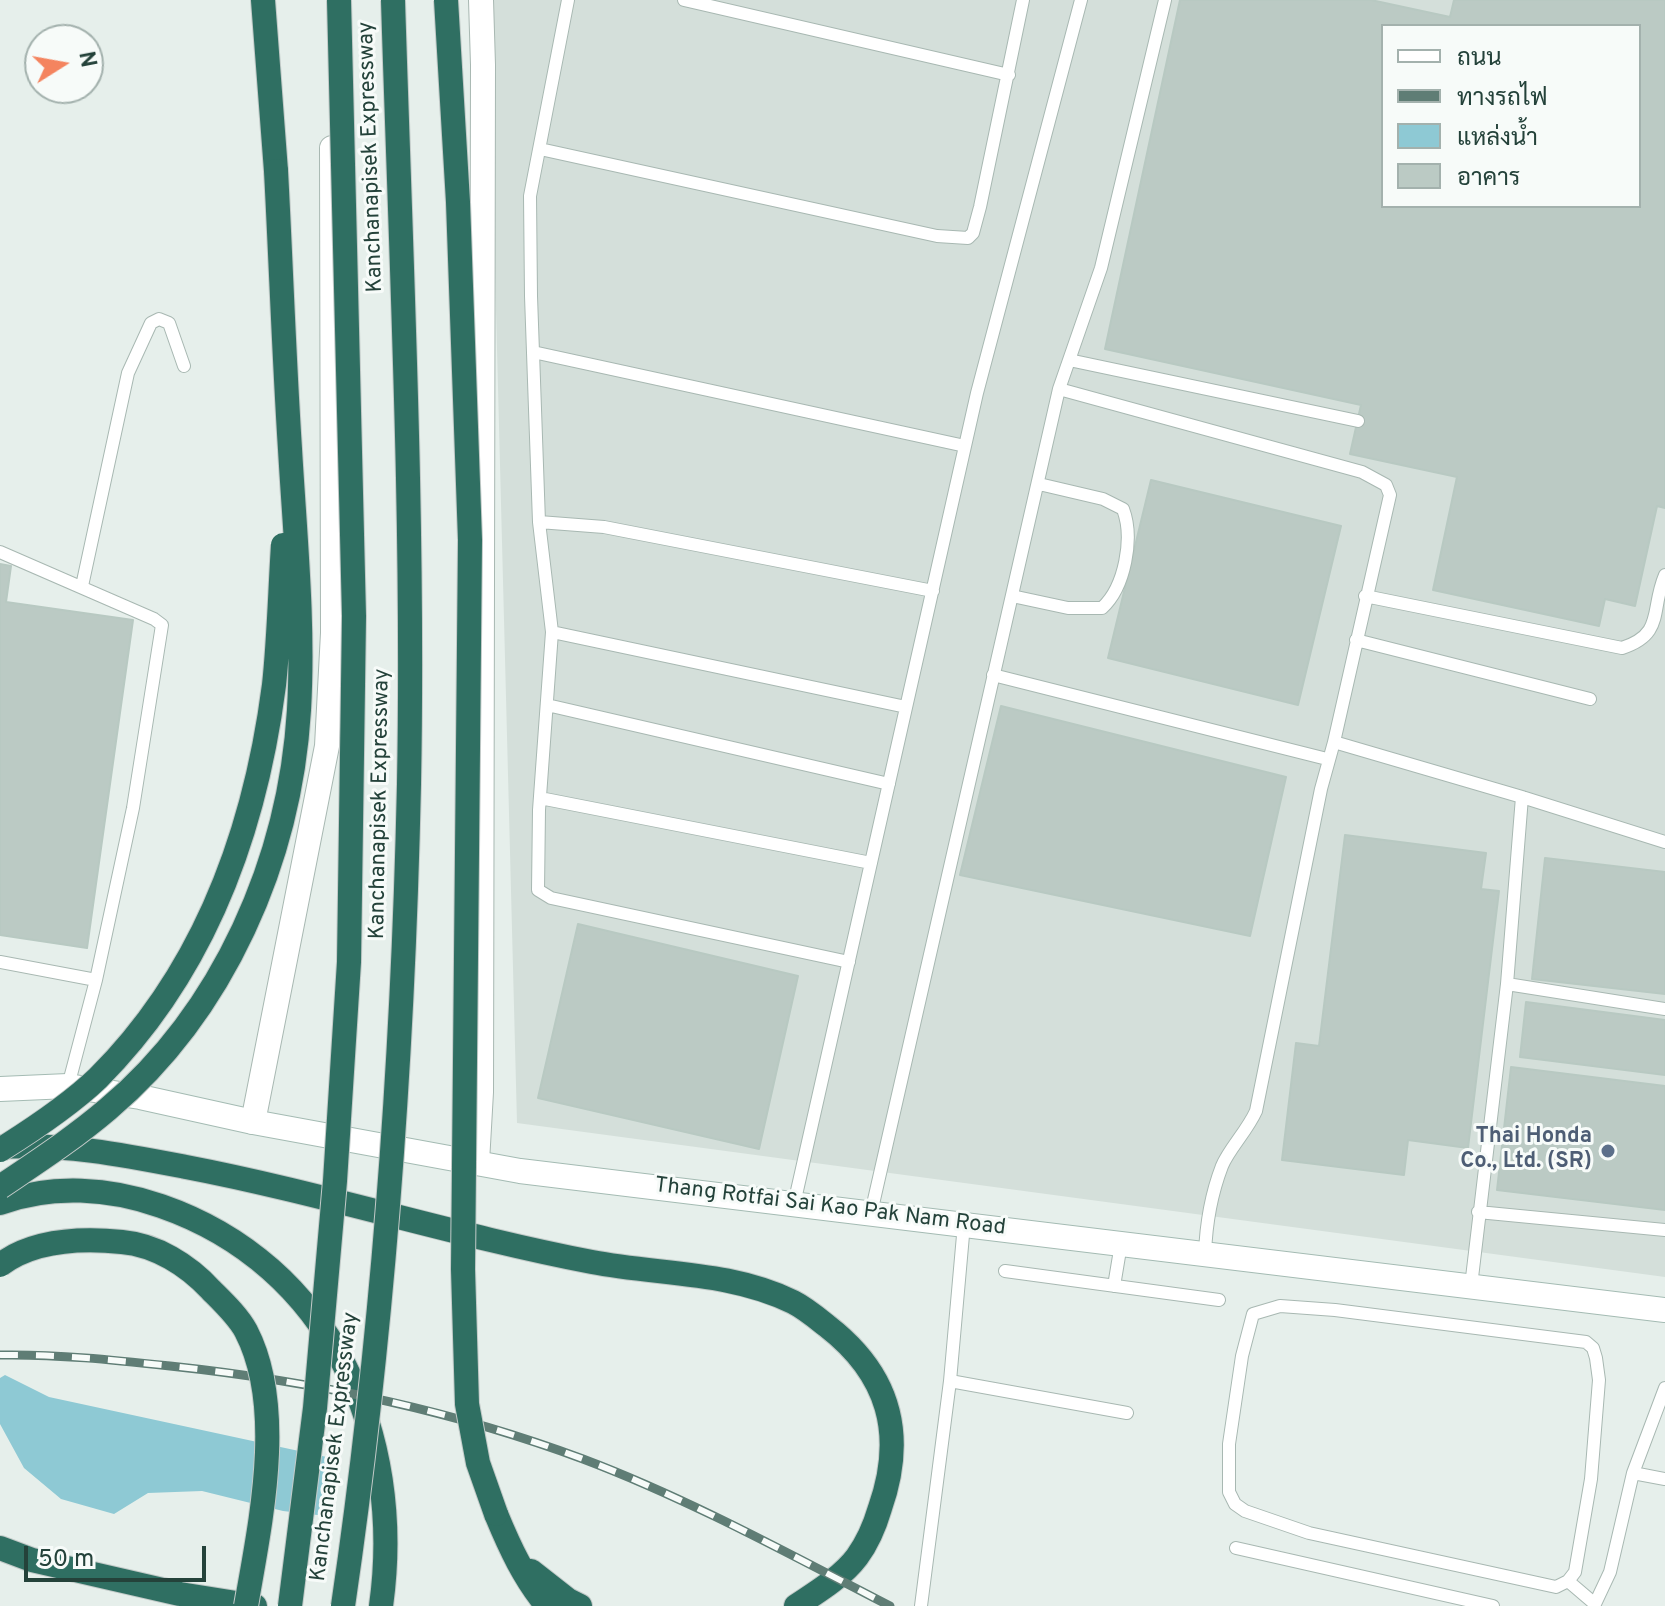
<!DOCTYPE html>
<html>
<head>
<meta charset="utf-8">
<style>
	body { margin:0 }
	#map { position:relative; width:1665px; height:1606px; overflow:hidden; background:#e6efeb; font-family:Overpass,Sarabun,sans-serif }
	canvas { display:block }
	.legend { position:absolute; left:1381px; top:24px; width:260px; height:184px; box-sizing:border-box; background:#f7fbf9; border:2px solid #a3b1ad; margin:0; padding:10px 14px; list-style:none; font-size:24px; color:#24423a }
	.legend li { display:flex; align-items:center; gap:16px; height:40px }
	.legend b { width:40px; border:2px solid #a3b1ad }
	.north { position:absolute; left:24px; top:24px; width:80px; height:80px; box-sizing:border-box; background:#f7fbf9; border:2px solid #a3b1ad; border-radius:50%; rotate:79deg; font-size:22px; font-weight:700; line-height:32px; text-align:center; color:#24423a }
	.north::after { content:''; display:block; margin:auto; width:28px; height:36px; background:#f4845f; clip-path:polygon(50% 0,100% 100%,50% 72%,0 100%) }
	.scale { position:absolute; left:24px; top:1546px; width:182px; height:36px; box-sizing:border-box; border:4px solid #24423a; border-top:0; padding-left:10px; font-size:24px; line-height:28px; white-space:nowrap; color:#24423a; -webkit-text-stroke:6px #f7fbf9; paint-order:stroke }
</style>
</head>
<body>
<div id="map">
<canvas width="1665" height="1606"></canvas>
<ul class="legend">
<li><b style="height:10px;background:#fff"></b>ถนน</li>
<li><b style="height:10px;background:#5f7d75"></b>ทางรถไฟ</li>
<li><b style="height:22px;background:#8ec9d4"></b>แหล่งน้ำ</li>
<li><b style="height:22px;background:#bbcac4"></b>อาคาร</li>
</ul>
<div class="north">N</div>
<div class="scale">50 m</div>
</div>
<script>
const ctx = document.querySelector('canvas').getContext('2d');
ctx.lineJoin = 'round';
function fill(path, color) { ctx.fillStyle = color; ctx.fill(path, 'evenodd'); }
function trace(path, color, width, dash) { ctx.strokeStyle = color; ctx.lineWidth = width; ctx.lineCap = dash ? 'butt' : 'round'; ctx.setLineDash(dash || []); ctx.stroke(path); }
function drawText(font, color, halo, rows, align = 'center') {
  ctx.font = font + ' Overpass,sans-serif'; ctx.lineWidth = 6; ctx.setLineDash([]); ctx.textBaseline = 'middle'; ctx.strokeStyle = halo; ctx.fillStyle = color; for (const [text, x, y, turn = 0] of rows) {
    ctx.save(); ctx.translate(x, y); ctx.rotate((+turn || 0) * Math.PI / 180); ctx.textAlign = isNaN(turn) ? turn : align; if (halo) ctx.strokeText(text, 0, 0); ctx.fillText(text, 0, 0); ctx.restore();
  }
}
const built = new Path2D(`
	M488 0H1665V1277L517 1123ZM1383 26H1639V206H1383Z`);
const water = new Path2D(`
	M5 1375 49 1397 336 1459 326 1516 283 1511 202 1491 148 1493 114 1514 61 1499 24 1468 0 1424V1378Z`);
const building = new Path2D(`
	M1180 0H1371L1450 17 1454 0H1665V508L1657 506 1635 606 1605 599 1599 626 1433 590 1457 477 1350 454 1361 405 1105 349ZM1383 26H1639V206H1383Z
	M1151 480 1341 526 1298 705 1108 658Z
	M0 564 11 566 6 602 133 620 87 948 0 935Z
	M1001 706 1286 777 1250 936 960 875Z
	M1345 835 1486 853 1481 889 1499 891 1468 1148 1408 1140 1404 1175 1282 1160 1296 1043 1319 1046Z
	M1545 858 1665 872V994L1532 979Z
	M578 924 798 976 759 1149 538 1098Z
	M1526 1002 1665 1020V1075L1520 1057Z
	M1511 1067 1665 1086V1210L1497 1190Z`);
const service = new Path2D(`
	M684 0 1009 75
	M540 149 937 236 968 238 973 233 980 207 1023 0
	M533 352 965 446
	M1069 360 1358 421
	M1059 389 1362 472 1386 485 1390 495 1334 742 1321 789 1256 1111C1247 1131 1229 1149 1222 1166 1212 1192 1206 1225 1205 1254
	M539 522 531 296 530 196 568 0
	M0 552 154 619 162 625 133 808 96 980 68 1086
	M82 586 128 373 151 323 159 319 169 323 184 366
	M1012 596 1068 608H1102C1125 587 1134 538 1123 509L1103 499 1039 484
	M1365 596 1622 648C1665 634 1650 610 1665 575
	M552 632 906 707
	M1356 640 1590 699
	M993 675 1327 759
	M547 705 889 784
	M1334 742 1522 797 1665 842
	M540 798 871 863
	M0 962 96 980
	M849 962 551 898 538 890 539 810 552 632 539 522 604 527 933 591
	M1507 984 1665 1009
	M794 1204 977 393 1081 0
	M1478 1212 1665 1230
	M871 1213 1059 389 1101 268 1165 0
	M1005 1271 1219 1300
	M1114 1286 1121 1244
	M1471 1286 1507 984 1522 797
	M1280 1306 1335 1310 1586 1342 1593 1348 1596 1358 1599 1380 1591 1479 1575 1572 1568 1581 1556 1587 1309 1533 1245 1511 1235 1504 1229 1492V1444L1242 1356 1253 1314Z
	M950 1381 1127 1413
	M1633 1473 1665 1479
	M1236 1548 1493 1606
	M1568 1581 1595 1604
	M921 1606 950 1381 964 1224
	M1594 1606 1610 1572 1633 1473 1665 1388`);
const minor = new Path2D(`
	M253 1122 327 746 333 633 332 148
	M477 1162 481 1092 483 65 481 0`);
const secondary = new Path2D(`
	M0 1089 68 1086 140 1097 253 1122 520 1171 1665 1310`);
const motorway = new Path2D(`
	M263 0 276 171
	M0 1147C63 1143 124 1155 186 1167 322 1193 456 1236 592 1262 659 1275 730 1271 793 1302 805 1308 817 1318 827 1326 889 1374 906 1434 880 1508 875 1525 868 1542 857 1557 842 1577 817 1592 796 1606
	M0 1203C52 1184 110 1188 161 1206 331 1265 405 1435 381 1606
	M496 1514C510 1548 524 1578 547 1606
	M0 1548 32 1560 180 1594 255 1606
	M531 1571 568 1600 580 1606`);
const rail = new Path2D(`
	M0 1355C56 1354 114 1360 170 1366 312 1381 449 1409 583 1459 689 1499 789 1554 890 1606`);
const motorwayBridge = new Path2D(`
	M446 0 458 202 470 540 463 1269 467 1404 478 1463 496 1514
	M0 1150C32 1130 71 1104 98 1078 205 971 255 832 274 685 279 639 280 591 283 545
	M0 1187C37 1162 74 1138 108 1109 224 1011 290 860 299 710 304 623 295 536 290 449 284 357 281 264 276 171
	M0 1265C33 1240 82 1238 122 1242 156 1245 188 1265 211 1290 223 1302 238 1316 246 1331 286 1408 260 1524 246 1606
	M290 1606 315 1408 335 1181 349 962 354 616 339 0
	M343 1606C383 1334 403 1059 409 784 414 523 401 261 393 0`);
const markers = [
	[1608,1151,8,"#5c6f8a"]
];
const streetNames = [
	["Kanchanapisek Expressway",372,157,-92],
	["Kanchanapisek Expressway",381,804,-89],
	["Thang Rotfai Sai Kao Pak Nam Road",830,1208,7],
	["Kanchanapisek Expressway",336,1447,-83]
];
const serviceNames = [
	["Thai Honda",1592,1138],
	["Co., Ltd. (SR)",1592,1163]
];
fill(built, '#d4dfda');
fill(water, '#8ec9d4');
fill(building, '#bbcac4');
trace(building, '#b8c9c2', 2);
trace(service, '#a8b8b2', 14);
trace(minor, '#a8b8b2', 26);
trace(secondary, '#a4bbb3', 26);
trace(motorway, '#c2cac8', 26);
trace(service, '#fff', 12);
trace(minor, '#fff', 24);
trace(secondary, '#fff', 24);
trace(motorway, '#2f6f62', 24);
trace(rail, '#5f7d75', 9);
trace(rail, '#f7fbf9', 6, [18]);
trace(motorwayBridge, '#c2cac8', 26, []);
trace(motorwayBridge, '#2f6f62', 24);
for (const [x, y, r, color] of markers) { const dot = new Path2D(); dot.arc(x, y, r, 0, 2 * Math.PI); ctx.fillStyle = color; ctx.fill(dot); trace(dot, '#f7fbf9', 3); }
drawText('22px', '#24423a', '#f7fbf9', streetNames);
drawText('bold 22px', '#4e5e75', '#f7fbf9', serviceNames, 'right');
</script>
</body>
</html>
